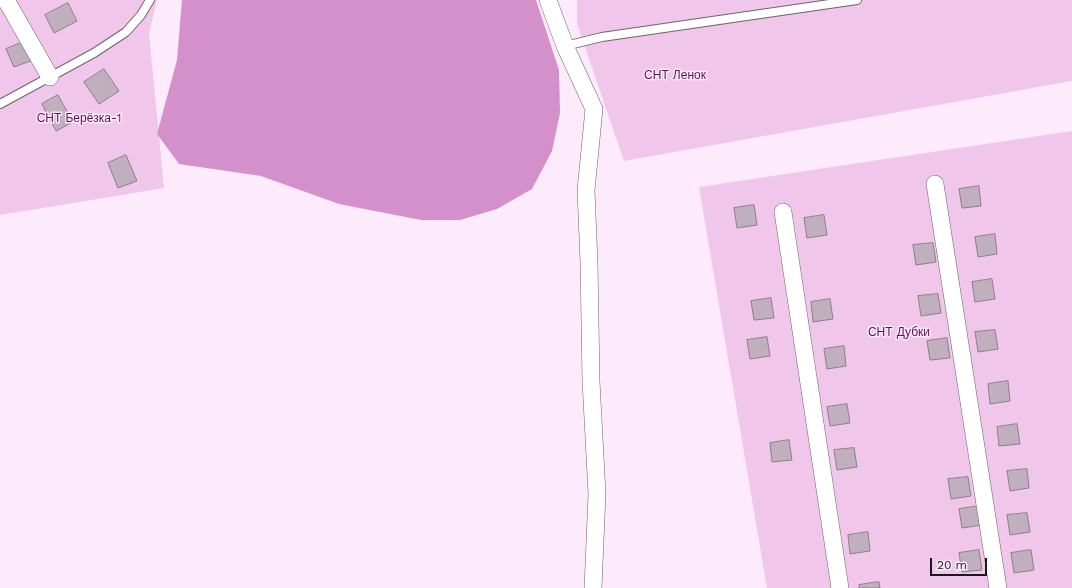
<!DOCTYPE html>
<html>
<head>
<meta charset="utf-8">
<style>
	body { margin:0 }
	#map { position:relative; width:1072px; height:588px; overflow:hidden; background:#fdeafa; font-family:"Work Sans",sans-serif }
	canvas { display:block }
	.scale { position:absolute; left:930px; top:558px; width:57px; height:18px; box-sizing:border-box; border:2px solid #1e171d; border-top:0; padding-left:5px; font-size:12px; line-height:14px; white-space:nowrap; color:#1e171d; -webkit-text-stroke:3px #fdeafa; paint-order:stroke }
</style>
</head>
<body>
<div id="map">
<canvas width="1072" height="588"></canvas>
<div class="scale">20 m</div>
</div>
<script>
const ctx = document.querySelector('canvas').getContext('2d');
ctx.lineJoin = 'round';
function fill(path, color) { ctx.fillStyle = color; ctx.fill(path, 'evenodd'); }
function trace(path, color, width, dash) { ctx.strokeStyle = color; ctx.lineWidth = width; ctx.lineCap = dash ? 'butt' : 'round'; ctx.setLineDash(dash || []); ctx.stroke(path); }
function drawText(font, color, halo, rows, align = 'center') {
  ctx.font = font + ' "Work Sans",sans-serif'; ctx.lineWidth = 3; ctx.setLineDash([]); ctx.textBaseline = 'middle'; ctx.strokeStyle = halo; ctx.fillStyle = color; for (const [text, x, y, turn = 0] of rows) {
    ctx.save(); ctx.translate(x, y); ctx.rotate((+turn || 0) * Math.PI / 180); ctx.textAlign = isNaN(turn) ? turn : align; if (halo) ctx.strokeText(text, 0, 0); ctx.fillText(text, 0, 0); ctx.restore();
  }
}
const green = new Path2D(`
	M0 0H157L149 33 164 188 0 215Z
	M577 0H1072V81L624 161 577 24Z
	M1072 131V588H767L699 187Z`);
const forest = new Path2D(`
	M182 0H536L559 70 560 113 552 151 532 189 497 209 460 220H421L339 204 261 176 179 164 157 134 177 60Z`);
const building = new Path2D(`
	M68 3 77 21 54 33 45 15Z
	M28 40 36 59 14 67 6 49Z
	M104 69 119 91 99 104 84 82Z
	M58 95 73 122 56 131 42 104Z
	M126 155 137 181 118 188 108 163Z
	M979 186 981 206 962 208 959 189Z
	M754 205 757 225 737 228 734 208Z
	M824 215 827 235 807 238 804 218Z
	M995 234 997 254 978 257 975 237Z
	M933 243 936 262 916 265 913 245Z
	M992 279 995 299 975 302 972 282Z
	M938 294 941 313 921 316 918 296Z
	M771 298 774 318 754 320 751 301Z
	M830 299 833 319 813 322 811 302Z
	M995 330 998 349 978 352 975 332Z
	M767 337 770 356 750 359 747 340Z
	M947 338 950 358 930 360 927 341Z
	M844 346 846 366 827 369 824 349Z
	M1008 381 1010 401 990 404 988 384Z
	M847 404 850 423 830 426 827 407Z
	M1017 424 1020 444 999 446 997 427Z
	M789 440 792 460 772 462 770 443Z
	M854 448 857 467 837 470 834 450Z
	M1027 469 1029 488 1010 491 1007 471Z
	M968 477 971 496 951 499 948 479Z
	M979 506 982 525 962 528 959 509Z
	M1027 513 1030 532 1010 535 1007 515Z
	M868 532 870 551 850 554 848 535Z
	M979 550 982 570 962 572 959 553Z
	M1031 550 1034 570 1014 573 1011 553Z
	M879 582 880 588H859V585Z`);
const lane = new Path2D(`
	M565 46 602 37 857 0
	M0 104 94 53 126 32 141 15 150 0`);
const street = new Path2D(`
	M6 0 50 77
	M548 0 565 46 594 109 586 190 589 263 591 381 597 494 593 588
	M935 184 998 588
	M783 212 840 588`);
const parkNames = [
	["СНТ Ленок",675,75],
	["СНТ Берёзка-1",79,118],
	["СНТ Дубки",899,332]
];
fill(green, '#f0c6ea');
fill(forest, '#d490cb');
fill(building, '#c0afbd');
trace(building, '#8f7e8c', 1);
trace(lane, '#71616e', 10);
trace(street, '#71616e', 18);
trace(lane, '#fff', 8);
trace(street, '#fff', 17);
drawText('12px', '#62115c', '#fdeafa', parkNames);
</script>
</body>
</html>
